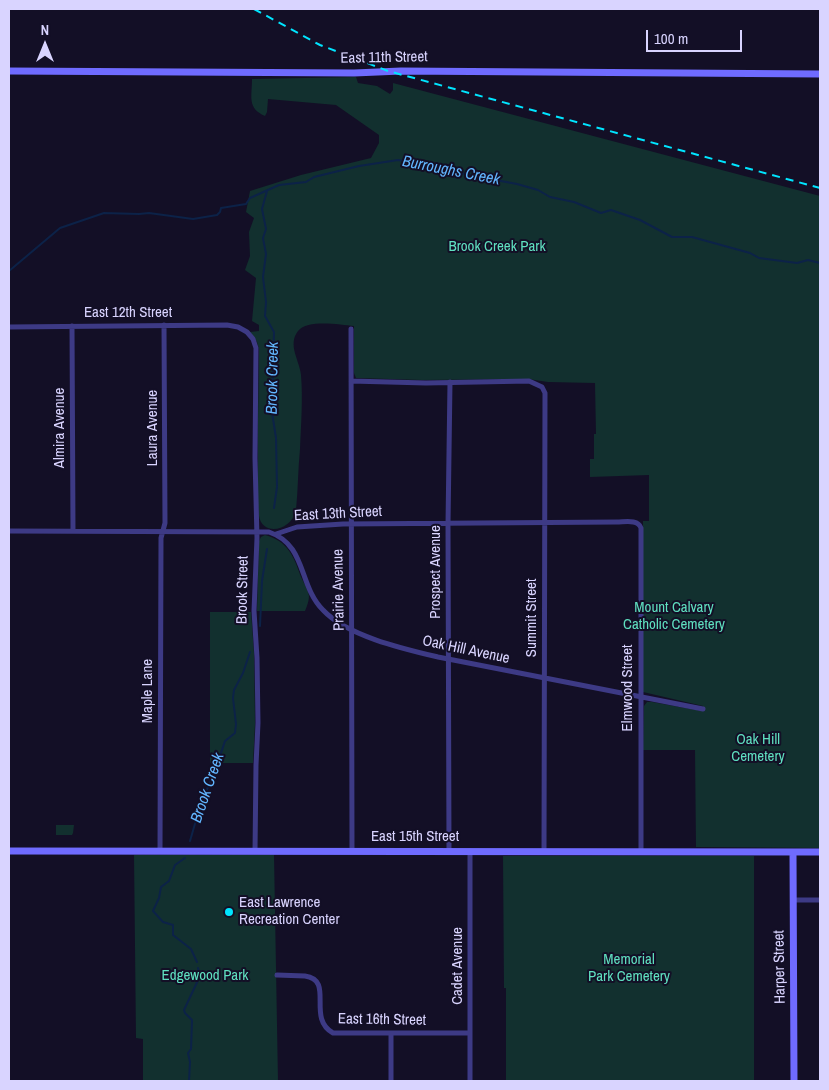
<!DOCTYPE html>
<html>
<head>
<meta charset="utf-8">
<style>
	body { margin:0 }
	#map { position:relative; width:829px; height:1090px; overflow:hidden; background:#130f26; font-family:"Archivo Narrow",sans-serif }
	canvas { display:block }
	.frame { position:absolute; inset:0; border:10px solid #d9d4ff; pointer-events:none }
	.north { position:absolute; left:20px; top:20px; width:50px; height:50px; -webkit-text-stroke:4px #130f26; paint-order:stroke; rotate:0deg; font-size:14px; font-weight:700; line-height:20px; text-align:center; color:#d9d4ff }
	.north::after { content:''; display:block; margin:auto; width:18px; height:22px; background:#d9d4ff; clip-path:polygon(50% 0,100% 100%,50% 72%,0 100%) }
	.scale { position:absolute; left:646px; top:30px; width:96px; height:22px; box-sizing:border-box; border:2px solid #d9d4ff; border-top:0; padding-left:6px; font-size:15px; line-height:18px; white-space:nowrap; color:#d9d4ff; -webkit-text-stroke:4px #130f26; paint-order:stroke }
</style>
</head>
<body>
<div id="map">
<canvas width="829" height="1090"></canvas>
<div class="frame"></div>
<div class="north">N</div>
<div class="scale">100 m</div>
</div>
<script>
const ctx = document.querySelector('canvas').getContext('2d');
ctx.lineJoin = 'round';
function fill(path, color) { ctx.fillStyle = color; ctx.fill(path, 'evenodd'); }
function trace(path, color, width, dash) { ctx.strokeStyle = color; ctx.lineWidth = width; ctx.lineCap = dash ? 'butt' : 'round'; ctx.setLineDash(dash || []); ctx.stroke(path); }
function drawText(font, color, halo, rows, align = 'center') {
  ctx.font = font + ' "Archivo Narrow",sans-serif'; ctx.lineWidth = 4; ctx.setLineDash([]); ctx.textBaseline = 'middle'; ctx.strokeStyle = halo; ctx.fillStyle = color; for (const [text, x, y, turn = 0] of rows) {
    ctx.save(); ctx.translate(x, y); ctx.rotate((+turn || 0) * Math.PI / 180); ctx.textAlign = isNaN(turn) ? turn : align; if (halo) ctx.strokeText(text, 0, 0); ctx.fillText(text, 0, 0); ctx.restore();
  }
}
const green = new Path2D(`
	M356 77 358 83 377 86 390 94 393 90V83L820 196V848L696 847 695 750H643L644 706 647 702H652L702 711 703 706 643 692V521H649V475L590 477V459H594V434H596L595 383 548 382 528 379 422 380 356 378 354 373V326C340 325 308 319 298 331 287 345 300 361 301 375 303 399 301 425 300 449 298 469 298 490 296 510 291 532 262 536 259 516 257 501 258 484 258 469 257 429 259 389 259 349L257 342 250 332 259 331V325L252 321 256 278 245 270 250 256 249 232 254 218 246 212 250 191 301 175 371 158 379 143V135L336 105 268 99 267 112 265 116C247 108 252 97 252 79Z
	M265 535C288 541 294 557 301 577 304 583 308 590 309 596 309 601 307 606 305 611H257L259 541 261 537Z
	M210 612H251L254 653 255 724 253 763H210Z
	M56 825H74L73 833 72 835H56Z
	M134 855H274L278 1081H143V1039L136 1038Z
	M503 856H754V1081H506V988H504Z`);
const stream = new Path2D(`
	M267 191 262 209 266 229 263 238 266 254 263 277 266 302 265 316 274 332 272 412 276 438 277 487 274 508
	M9 271 60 228 104 213 139 214 149 213 193 219 217 215 220 212 221 208 246 204 250 198 279 185 306 182 314 177 359 166 398 160 419 163 469 175 517 184 538 190 550 197 574 202 601 213 611 210 640 220 672 237H692L750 253 759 258 797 263 808 260 820 263
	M260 626 262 581 267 549
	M190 841 201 803 215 771 225 741 235 733 236 724 233 698 234 690 243 673 250 652
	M185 858 175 865 169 881 161 887 159 898 153 911 163 922 173 925V935L191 949 197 962
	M189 1081 190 1062 188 1053 191 1049 192 1020 185 1013 184 1010 200 976 198 968`);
const street = new Path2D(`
	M72 326 73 531
	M9 327 227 325 238 327 247 332 253 339 256 348 255 458 257 538 254 611 257 658 258 723 256 765 255 851
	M351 329 352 851
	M351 381 426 383 529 381 542 387 545 393 544 851
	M9 531 269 532C307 545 298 585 323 610 347 636 404 649 438 657L703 709
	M276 534 297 527 343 524 617 522C625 522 638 519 641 528V852
	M160 851 161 538 165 523 164 325
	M449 851 448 524 450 382
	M470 851V1081
	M793 900H820
	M277 975 305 976C335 980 306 1018 333 1033H470
	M391 1033V1081`);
const secondary = new Path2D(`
	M9 71 354 73 401 71 820 74
	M9 851 820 852
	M793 852 794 1081`);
const rail = new Path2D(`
	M254 9 320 45 388 71 820 188`);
const markers = [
	[229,912,5,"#00e5ff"]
];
const streetNames = [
	["East 11th Street",384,58,-1],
	["East 12th Street",128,313],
	["Almira Avenue",60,428,-90],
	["Laura Avenue",153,428,-90],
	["East 13th Street",338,514,-3],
	["Prospect Avenue",436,572,-90],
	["Brook Street",243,590,-89],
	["Prairie Avenue",339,590,-91],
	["Summit Street",532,618,-90],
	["Oak Hill Avenue",466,650,12],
	["Elmwood Street",628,688,-90],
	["Maple Lane",148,691,-90],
	["East 15th Street",415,837],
	["Cadet Avenue",458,966,-90],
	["Harper Street",780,967,-91],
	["East 16th Street",382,1020,1]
];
const parkNames = [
	["Brook Creek Park",497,247],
	["Mount Calvary",674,608],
	["Catholic Cemetery",674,625],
	["Oak Hill",758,740],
	["Cemetery",758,757],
	["Memorial",629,960],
	["Park Cemetery",629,977],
	["Edgewood Park",205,976]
];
const poiNames = [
	["East Lawrence",239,903],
	["Recreation Center",239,920]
];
const waterNames = [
	["Burroughs Creek",451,171,11],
	["Brook Creek",273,378,-89],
	["Brook Creek",208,788,-71]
];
fill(green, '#12302f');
trace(stream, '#0c2248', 2);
trace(street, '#3d3a85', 5);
trace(secondary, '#6f6bff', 7);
trace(rail, '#00e5ff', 2, [8, 6]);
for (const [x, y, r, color] of markers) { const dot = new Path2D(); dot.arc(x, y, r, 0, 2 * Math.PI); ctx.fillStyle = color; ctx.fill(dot); trace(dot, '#130f26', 2); }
drawText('15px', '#d9d4ff', '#130f26', streetNames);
drawText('15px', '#5fe0c0', '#130f26', parkNames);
drawText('15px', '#d9d4ff', '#130f26', poiNames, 'left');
drawText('italic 16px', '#62b6ff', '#130f26', waterNames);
</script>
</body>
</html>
